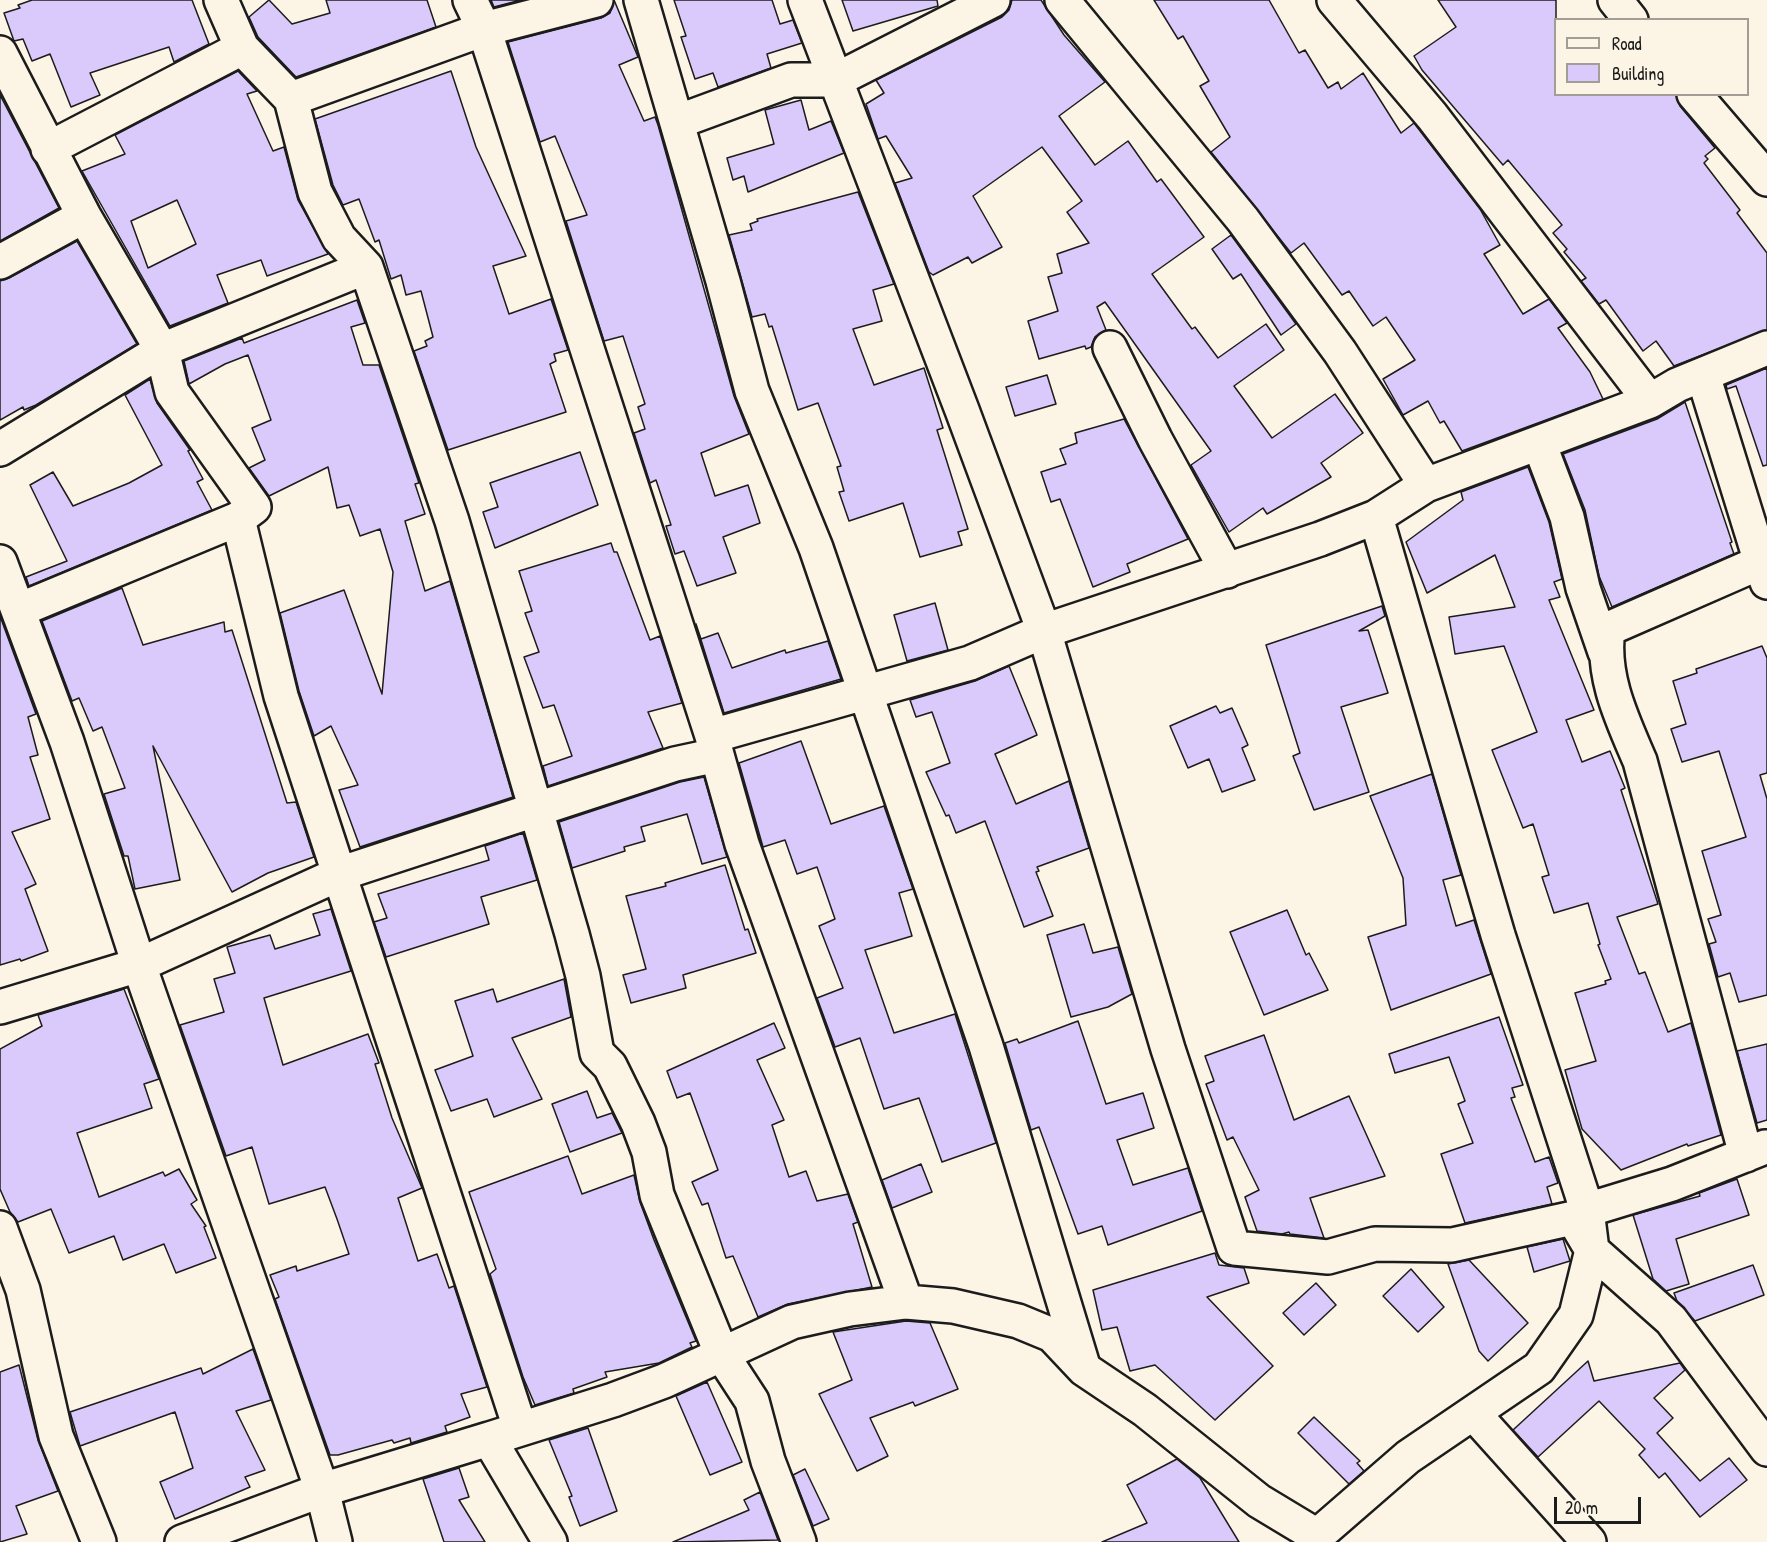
<!DOCTYPE html>
<html>
<head>
<meta charset="utf-8">
<style>
	body { margin:0 }
	#map { position:relative; width:1767px; height:1542px; overflow:hidden; background:#fcf5e5; font-family:"Patrick Hand",sans-serif }
	canvas { display:block }
	.legend { position:absolute; left:1554px; top:18px; width:195px; height:78px; box-sizing:border-box; background:#fcf5e5; border:2px solid #a29e95; margin:0; padding:8px 10px; list-style:none; font-size:18px; color:#1c1c1c }
	.legend li { display:flex; align-items:center; gap:12px; height:30px }
	.legend b { width:30px; border:2px solid #a29e95 }
	.scale { position:absolute; left:1554px; top:1497px; width:87px; height:27px; box-sizing:border-box; border:3px solid #1c1c1c; border-top:0; padding-left:8px; font-size:18px; line-height:21px; white-space:nowrap; color:#1c1c1c; -webkit-text-stroke:4px #fcf5e5; paint-order:stroke }
</style>
</head>
<body>
<div id="map">
<canvas width="1767" height="1542"></canvas>
<ul class="legend">
<li><b style="height:8px;background:#fcf5e5"></b>Road</li>
<li><b style="height:16px;background:#dacafc"></b>Building</li>
</ul>
<div class="scale">20 m</div>
</div>
<script>
const ctx = document.querySelector('canvas').getContext('2d');
ctx.lineJoin = 'round';
function fill(path, color) { ctx.fillStyle = color; ctx.fill(path, 'evenodd'); }
function trace(path, color, width, dash) { ctx.strokeStyle = color; ctx.lineWidth = width; ctx.lineCap = dash ? 'butt' : 'round'; ctx.setLineDash(dash || []); ctx.stroke(path); }
const building = new Path2D(`
	M32 0H192L209 44 174 62 169 47 90 73 100 95 71 107 50 54 32 61 23 39 14 41 4 13 20 8 18 5Z
	M269 0 292 24 330 13 326 0H427L436 27 296 77 258 37 249 17Z
	M491 0H521L494 7Z
	M614 0 638 57 619 65 644 121 655 117 658 125 734 396 749 434 701 453 715 496 748 485 760 523 723 537 736 573 697 586 684 551 675 554 666 526 671 525 656 480 650 483 634 433 645 429 638 407 645 404 623 336 604 341 566 221 587 215 555 136 540 142 508 42 601 18 610 13Z
	M674 0H772L780 24 793 20 802 43 767 54 771 68 718 87 713 73 695 79 681 37 686 36Z
	M842 0H937L938 6 853 31Z
	M1012 0H1041L1064 35 1105 82 1059 116 1095 165 1128 141 1157 182 1161 179 1204 237 1152 274 1192 329 1195 327 1218 358 1266 324 1284 350 1234 386 1272 438 1335 394 1363 433 1321 463 1331 477 1267 514 1263 508 1229 532 1191 465 1211 451 1105 302 1097 307 1106 330 1095 337 1091 347 1086 349 1085 346 1039 359 1028 321 1058 311 1048 277 1062 273 1057 254 1089 243 1067 212 1082 201 1042 147 973 196 1002 247 972 263 968 257 933 275 929 272 895 183 912 178 886 136 878 139 866 104 884 93 876 80 1002 17 1009 10Z
	M1154 0H1269L1299 53 1305 50 1328 88 1338 82 1341 89 1363 73 1401 133 1414 123 1480 209 1500 245 1484 254 1523 314 1549 299 1567 323 1558 328 1590 372 1603 399 1462 451 1444 421 1440 423 1428 401 1403 415 1383 379 1415 360 1386 317 1373 326 1349 291 1342 295 1304 243 1291 253 1211 152 1230 137 1200 86 1209 81 1183 36 1178 39Z
	M1438 0H1556V94H1676L1680 106 1715 148 1705 156 1708 159 1704 163 1740 210 1737 213 1767 253V330L1674 366 1656 341 1643 351 1606 300 1599 304 1581 281 1586 278 1564 252 1567 249 1553 233 1562 225 1508 160 1503 165 1422 70 1414 56 1456 27Z
	M238 71 257 91 247 94 273 151 284 147 298 200 328 254 267 276 261 260 217 275 228 303 170 326 82 171 125 154 115 135ZM177 200 196 244 148 268 131 221Z
	M451 71 476 147 526 256 493 266 509 314 551 299 568 350 554 354 556 361 550 364 566 412 448 450 414 351 427 346 425 341 433 337 421 291 406 295 401 275 391 279 379 240 375 242 359 199 343 205 333 185 315 119Z
	M0 95 59 208 0 241Z
	M801 100 809 130 831 121 844 153 748 192 744 176 733 180 727 158 774 144 765 110Z
	M858 192 894 284 873 290 882 321 853 329 874 385 924 368 943 428 937 430 968 529 958 532 962 545 920 557 903 503 849 521 839 492 844 491 837 467 841 466 818 403 798 410 772 326 769 327 765 314 752 317 729 235 752 230 750 224 758 221 757 219Z
	M1231 235 1296 324 1281 335 1241 274 1233 279 1212 249Z
	M77 241 137 344 36 405 24 410 23 407 0 420V281L9 278Z
	M357 300 365 323 351 327 363 365H379L419 483 415 484 425 514 405 521 425 591 450 581 513 797 360 847 339 790 358 785 331 726 314 736 299 691 280 613 344 590 382 694 393 572 380 529 360 536 349 505 337 508 328 467 269 496 249 468 265 460 252 428 271 420 248 355 225 364 189 384 184 361 242 338 244 343Z
	M1767 368V465L1763 466 1736 386 1727 389 1726 385Z
	M1047 375 1056 404 1015 416 1006 387Z
	M150 379 157 403 190 450 188 451 203 479 197 482 212 510 29 586 26 577 67 561 30 485 53 472 73 506 129 483 162 465 125 395Z
	M1685 402 1732 542 1730 543 1734 554 1612 607 1599 576 1585 510 1563 454 1657 419Z
	M1124 419 1188 539 1127 564 1130 572 1093 587 1060 499 1051 502 1041 472 1066 464 1060 449 1077 443 1075 433Z
	M580 452 598 505 495 548 483 512 498 507 490 483Z
	M1528 467 1549 522 1562 579 1554 582 1560 597 1549 600 1594 710 1566 720 1582 762 1610 751 1625 788 1621 790 1658 904 1617 917 1639 974 1645 972 1668 1032 1691 1023 1721 1135 1688 1146 1687 1144 1621 1170 1582 1129 1565 1070 1596 1061 1575 993 1606 984 1605 981 1611 979 1598 945 1600 944 1588 903 1554 913 1542 877 1549 875 1533 824 1523 828 1492 750 1537 732 1504 646 1455 654 1449 617 1515 607 1495 555 1427 593 1406 542 1463 500 1461 492Z
	M611 543 614 552H617L650 640 660 636 682 703 648 712 663 748 548 786 543 766 572 756 554 705 543 708 524 657 539 652 525 613 532 611 519 571Z
	M122 588 143 645 224 622 225 632 232 630 287 803 296 802 314 857 268 873 232 892 153 746 180 880 135 889 128 856H124L104 794 125 788 102 727 93 731 79 698 72 701 42 621Z
	M935 603 948 650 907 661 894 615Z
	M1382 606 1385 616 1359 631 1368 630 1388 693 1341 707 1369 792 1314 810 1293 756 1300 753 1266 645Z
	M0 616 36 714 28 717 38 755 30 757 50 819 12 832 36 884 25 889 48 951 21 961 20 959 0 965Z
	M696 624 701 639 718 633 732 668 785 650 786 653 828 641 841 679 724 713Z
	M1762 646 1767 658V773L1760 775 1767 799V995L1739 1002 1730 973 1718 977 1709 944 1716 942 1708 919 1721 915 1702 851 1746 837 1719 751 1682 762 1671 729 1686 724 1673 681 1697 673 1696 669Z
	M1009 666 1037 735 995 754 1016 804 1069 781 1089 848 1037 867 1039 871 1036 872 1053 916 1024 927 985 821 956 833 949 815 946 816 926 772 950 763 932 712 916 717 910 700 975 681Z
	M1216 706 1220 713 1232 708 1248 745 1242 748 1255 780 1222 792 1209 759 1188 768 1170 726Z
	M801 741 831 824 884 806 913 889 899 893 912 936 865 950 894 1033 955 1014 996 1143 942 1162 919 1098 884 1109 860 1038 835 1047 817 998 843 988 819 926 835 919 817 867 797 874 785 840 763 847 739 763Z
	M1432 774 1461 875 1443 880 1456 926 1474 920 1491 974 1391 1010 1368 937 1406 925 1403 878 1370 796Z
	M704 777 727 857 702 864 687 814 641 827 645 841 624 847 625 851 572 868 559 822 680 782Z
	M523 833 537 880 481 897 489 924 386 957 374 922 387 918 378 894 489 860 485 846Z
	M725 865 745 930 748 929 756 953 683 975 686 988 631 1003 623 975 646 969 626 896 666 886 665 883Z
	M331 909 351 971 264 998 283 1065 368 1034 379 1063 375 1064 392 1118 422 1188 398 1198 418 1261 437 1254 449 1288 454 1286 487 1387 461 1394 470 1417 445 1426 447 1432 411 1443 410 1438 394 1443 392 1440 338 1455H330L275 1299 279 1297 270 1275 296 1266 297 1271 349 1254 337 1219 325 1187 269 1204 252 1147 226 1156 180 1025 224 1012 214 979 235 973 227 947 270 935 275 949 320 935 313 914Z
	M1287 910 1306 955 1309 953 1328 990 1264 1015 1230 932Z
	M1084 924 1093 953 1118 947 1132 994 1108 1007 1071 1017 1047 935Z
	M564 979 571 1017 512 1038 542 1099 494 1117 487 1099 451 1111 435 1070 473 1056 455 1001 493 989 497 1002Z
	M124 989 159 1079 144 1084 152 1108 77 1133 99 1197 163 1172 165 1176 179 1169 197 1200 191 1204 206 1226 204 1227 216 1258 176 1273 164 1244 123 1260 114 1236 69 1253 51 1209 18 1222 10 1212 0 1189V1049L42 1026 38 1015Z
	M1499 1017 1523 1085 1512 1088 1515 1097 1511 1098 1535 1162 1549 1157 1558 1183 1547 1187 1552 1204 1465 1223 1441 1154 1473 1143 1458 1104 1465 1101 1449 1057 1395 1073 1389 1054Z
	M1078 1021 1106 1104 1143 1093 1154 1128 1117 1140 1133 1185 1188 1168 1202 1211 1108 1245 1102 1226 1078 1234 1039 1127 1031 1130 1005 1043 1017 1039 1019 1043Z
	M774 1023 785 1048 757 1060 784 1120 772 1125 789 1177 806 1171 817 1201 848 1194 858 1222 853 1224 872 1287 788 1304 758 1317 733 1256 726 1258 708 1203 702 1205 692 1182 718 1170 690 1093 677 1098 667 1071Z
	M1264 1035 1294 1120 1349 1096 1385 1176 1310 1198 1324 1238 1290 1234 1289 1232 1282 1234 1257 1231 1245 1197 1259 1190 1233 1137 1227 1140 1206 1084 1214 1081 1205 1056Z
	M1767 1044V1120L1757 1123 1737 1051Z
	M587 1091 597 1118 612 1113 622 1133 570 1152 552 1104Z
	M568 1156 582 1194 634 1175 640 1202 654 1240 696 1341 690 1343 692 1347 659 1363 605 1372 607 1377 573 1389 574 1393 535 1405 523 1377 490 1274 496 1269 469 1192Z
	M921 1164 932 1192 892 1208 882 1180Z
	M1737 1179 1749 1215 1676 1239 1689 1284 1666 1291 1653 1279 1633 1215 1700 1196 1699 1193Z
	M1563 1239 1570 1261 1534 1272 1527 1247Z
	M1215 1253 1219 1265 1244 1268 1249 1283 1207 1297 1273 1366 1215 1420 1155 1365 1130 1371 1117 1327 1102 1330 1093 1290Z
	M1469 1260 1528 1323 1488 1361 1479 1351 1448 1264Z
	M1753 1265 1764 1295 1695 1321 1677 1301 1674 1293Z
	M1411 1269 1444 1307 1418 1332 1383 1296Z
	M1316 1283 1336 1305 1304 1335 1283 1313Z
	M906 1321 930 1323 958 1389 915 1406 913 1402 870 1418 888 1456 857 1471 819 1394 852 1380 833 1332Z
	M253 1349 271 1400 236 1411 265 1470 245 1477 250 1487 175 1519 160 1482 193 1468 175 1412 80 1446 70 1412 201 1368 203 1374Z
	M1588 1361 1594 1381 1680 1363 1685 1370 1654 1398 1673 1418 1657 1433 1700 1481 1729 1458 1747 1480 1700 1517 1665 1473 1659 1478 1639 1455 1645 1449 1599 1401 1538 1457 1513 1430Z
	M19 1365 38 1440 58 1491 16 1506 27 1534 0 1542V1372Z
	M707 1382 742 1462 710 1475 676 1396Z
	M1314 1417 1360 1461 1357 1463 1364 1471 1349 1484 1298 1433Z
	M588 1428 617 1511 580 1526 569 1497 572 1496 549 1440Z
	M1177 1459 1200 1478 1239 1542H1102L1147 1523 1127 1485Z
	M459 1468 469 1497 459 1500 485 1542H444L423 1479Z
	M805 1469 829 1519 813 1526 793 1475Z
	M760 1492 778 1540 673 1542 749 1510 744 1500Z`);
const minor = new Path2D(`
	M221 0 242 48 291 99 315 192 339 238 366 267 452 521 572 934 583 976 597 1053 610 1066 638 1123 649 1152 657 1195 722 1355 752 1401 768 1461 799 1542
	M470 0 484 29 712 736
	M641 0 723 281 752 391 816 548 986 1046 1084 1369
	M805 0 962 410 1044 631 1168 1049 1234 1248 1328 1257 1375 1244 1452 1245 1573 1218 1592 1250 1671 1320 1767 1449
	M1062 0 1243 220 1340 352 1426 485
	M1615 0 1631 20
	M0 53 84 216 162 350 172 392 254 507 238 519 281 696 520 1428
	M1694 94 1767 179
	M291 99 484 29 596 0
	M677 122 791 80H836L993 0
	M48 149 242 48
	M0 262 84 216
	M1110 348 1155 439 1227 571
	M1703 375 1767 582
	M1650 401 1677 385 1767 348
	M1539 443 1567 517 1583 588 1605 652
	M0 449 162 350 366 267
	M0 562 67 742 139 965 322 1490 335 1542
	M19 610 238 519
	M717 755 742 844 906 1302
	M0 1007 139 965 339 874 675 764 717 755 712 736 970 663 1044 631 1320 539 1376 517 1426 485 1650 401 1432 116 1334 0
	M1746 1155 1640 761C1622 719 1601 676 1608 629L1761 562
	M1587 1210 1672 1184 1765 1147
	M0 1228 23 1290 56 1436 99 1542
	M1474 1414 1589 1542
	M489 1439 613 1400 664 1381 792 1322 850 1309 906 1302 953 1306 1018 1321 1052 1335 1084 1369 1145 1410 1259 1501 1317 1536 1319 1542
	M1317 1536 1408 1457 1539 1368 1576 1315 1592 1250 1587 1210 1498 935 1376 517
	M182 1542 322 1490 489 1439 550 1542`);
fill(building, '#dacafc');
trace(building, '#1c1c1c', 1.5);
trace(minor, '#1c1c1c', 38);
trace(minor, '#fcf5e5', 33);
</script>
</body>
</html>
